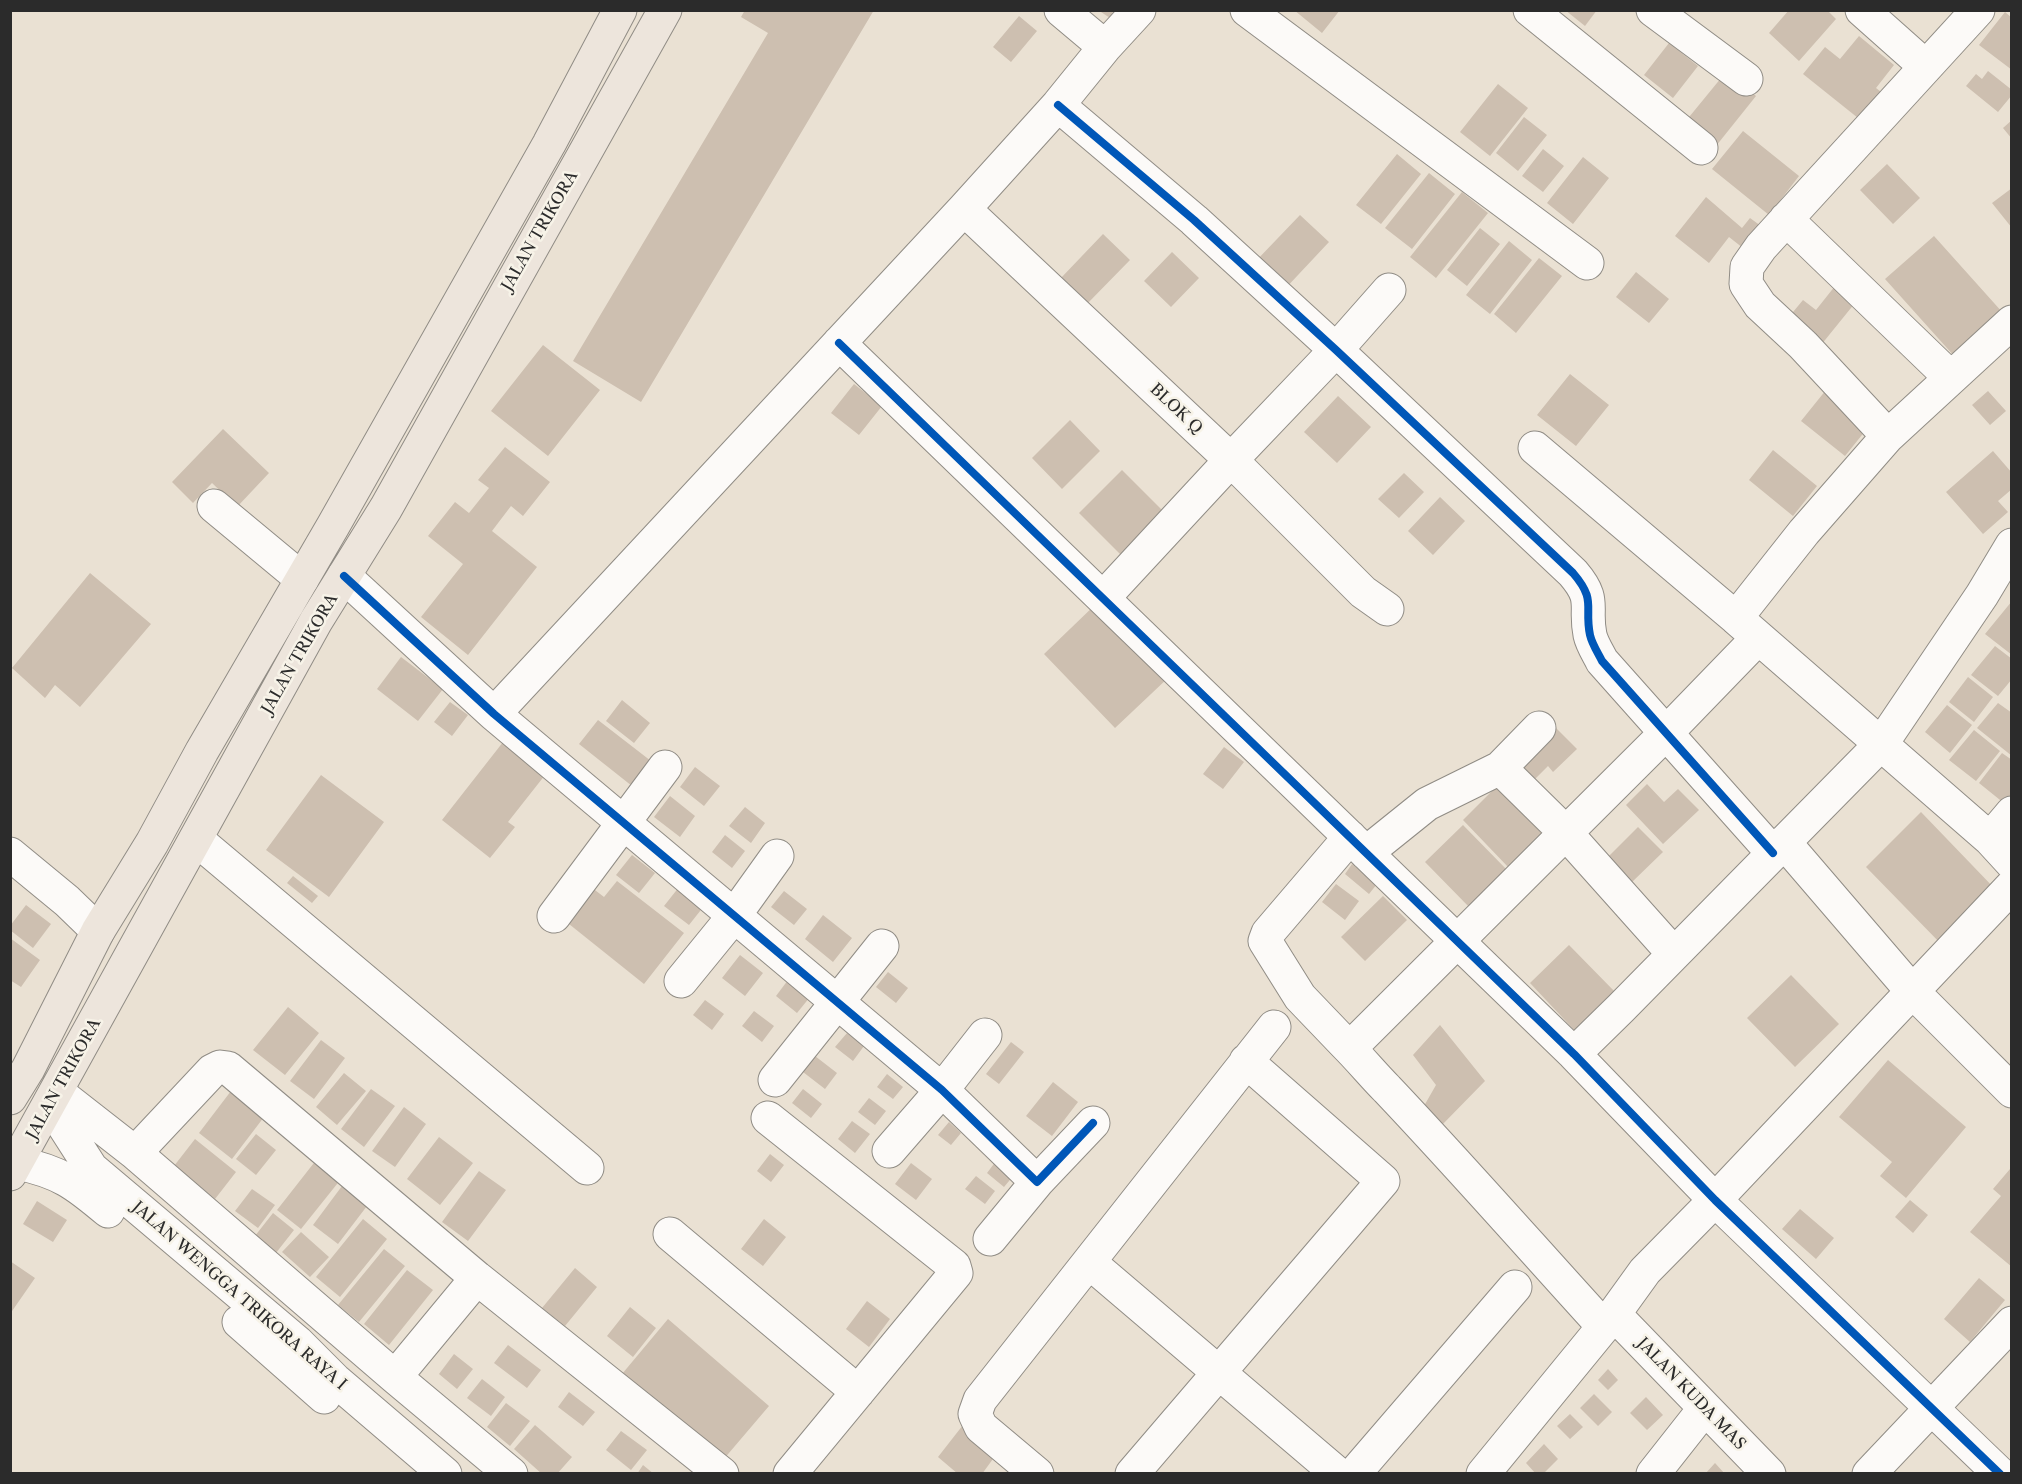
<!DOCTYPE html>
<html>
<head>
<meta charset="utf-8">
<style>
	body { margin:0 }
	#map { position:relative; width:2022px; height:1484px; overflow:hidden; background:#eae1d3; font-family:"Libre Caslon Text",serif }
	canvas { display:block }
	.frame { position:absolute; inset:0; border:12px solid #2b2b2b; pointer-events:none }
</style>
</head>
<body>
<div id="map">
<canvas width="2022" height="1484"></canvas>
<div class="frame"></div>
</div>
<script>
const ctx = document.querySelector('canvas').getContext('2d');
ctx.lineJoin = 'round';
function fill(path, color) { ctx.fillStyle = color; ctx.fill(path, 'evenodd'); }
function trace(path, color, width, dash) { ctx.strokeStyle = color; ctx.lineWidth = width; ctx.lineCap = dash ? 'butt' : 'round'; ctx.setLineDash(dash || []); ctx.stroke(path); }
function drawText(font, color, halo, rows, align = 'center') {
  ctx.font = font + ' "Libre Caslon Text",serif'; ctx.lineWidth = 5; ctx.setLineDash([]); ctx.textBaseline = 'middle'; ctx.strokeStyle = halo; ctx.fillStyle = color; for (const [text, x, y, turn = 0] of rows) {
    ctx.save(); ctx.translate(x, y); ctx.rotate((+turn || 0) * Math.PI / 180); ctx.textAlign = isNaN(turn) ? turn : align; if (halo) ctx.strokeText(text, 0, 0); ctx.fillText(text, 0, 0); ctx.restore();
  }
}
const building = new Path2D(`
	M745 10H874L641 402 573 361 768 33 741 17Z
	M1098 10H1114L1110 18Z
	M1294 10H1340L1322 33Z
	M1565 10H1597L1585 26Z
	M1789 10H1827L1836 19 1799 61 1769 33Z
	M2005 12 2012 18V70L1979 45Z
	M1019 16 1037 31 1011 62 993 47Z
	M1859 36 1894 65 1876 88 1885 95 1863 122 1803 74 1825 47 1840 59Z
	M1669 43 1698 66 1673 98 1644 75Z
	M1988 71 2012 90V95L1998 112 1966 86 1976 74 1982 79Z
	M1726 72 1756 96 1716 146 1685 122Z
	M1498 84 1528 108 1490 156 1460 132Z
	M1524 117 1547 135 1518 171 1496 153Z
	M2012 120V139L2003 128Z
	M1743 131 1799 176 1769 215 1712 169Z
	M1543 149 1564 166 1543 192 1522 176Z
	M1397 154 1421 174 1381 224 1356 205Z
	M1583 157 1609 178 1573 224 1547 203Z
	M1887 164 1920 198 1893 224 1860 190Z
	M1429 173 1455 194 1412 249 1385 228Z
	M2012 188V228L1992 203Z
	M1462 192 1488 213 1436 278 1410 257Z
	M1706 197 1742 228 1750 218 1761 226 1743 248 1729 237 1709 263 1675 236Z
	M1300 215 1329 242 1283 291 1254 263Z
	M1480 228 1500 244 1467 286 1447 270Z
	M1103 234 1130 260 1086 305 1060 279Z
	M1934 236 2003 313 1955 357 1885 279Z
	M1509 241 1532 260 1490 314 1466 295Z
	M1172 252 1199 278 1171 307 1144 281Z
	M1539 258 1562 276 1516 333 1494 314Z
	M1636 272 1669 299 1649 323 1616 297Z
	M1835 286 1855 303 1821 345 1788 318 1803 300 1816 310Z
	M543 345 600 390 548 456 491 411Z
	M1570 374 1609 405 1576 446 1537 415Z
	M854 384 882 406 859 435 831 413Z
	M1826 390 1870 425 1845 456 1801 421Z
	M1988 391 2006 411 1990 425 1972 405Z
	M1338 396 1371 427 1337 463 1304 432Z
	M1070 420 1100 451 1062 489 1032 458Z
	M223 429 269 473 237 507 212 483 193 503 172 482Z
	M505 447 550 482 523 516 511 506 492 531 537 567 468 655 421 617 463 564 428 536 455 502 469 513 489 488 478 480Z
	M1773 450 1817 486 1793 516 1749 480Z
	M1993 451 2012 473V489L1998 501 2008 512 1983 534 1946 492Z
	M1122 470 1167 515 1124 558 1079 513Z
	M1404 473 1424 492 1399 518 1378 499Z
	M1440 497 1465 521 1433 555 1408 531Z
	M90 573 151 624 80 707 55 685 45 698 12 668Z
	M2012 601V655L1985 634Z
	M1098 602 1169 677 1115 728 1044 654Z
	M1995 646 2012 659V679L1998 696 1971 675Z
	M401 657 443 689 418 721 377 689Z
	M1968 677 1993 697 1974 722 1949 702Z
	M622 700 650 723 634 743 606 721Z
	M450 702 468 715 452 736 434 722Z
	M1998 703 2012 713V756L1977 728Z
	M1947 705 1972 725 1950 753 1925 732Z
	M598 720 651 761 632 786 579 744Z
	M1554 726 1577 749 1553 772 1548 766 1534 780 1517 762Z
	M1974 730 2000 751 1976 781 1949 760Z
	M507 737 549 770 508 822 515 827 490 858 442 820Z
	M1224 747 1244 762 1223 789 1203 774Z
	M2002 753 2012 760V796L2005 804 1979 783Z
	M695 767 720 786 704 806 680 787Z
	M321 775 384 822 329 897 266 850Z
	M1501 782 1548 830 1509 868 1463 820Z
	M1647 784 1664 802 1678 789 1699 810 1663 844 1626 805Z
	M670 796 695 816 680 837 654 817Z
	M745 807 765 823 751 843 729 826Z
	M1921 812 1997 891 1942 945 1866 867Z
	M1463 825 1508 871 1470 908 1425 862Z
	M1638 827 1663 852 1631 883 1607 858Z
	M725 835 745 851 732 868 712 852Z
	M632 855 655 873 639 893 616 875Z
	M1352 864 1377 884 1369 894 1345 874Z
	M293 876 318 896 312 903 287 883Z
	M617 881 684 933 644 984 564 920 591 887 604 897Z
	M683 882 708 901 689 925 664 906Z
	M1336 884 1359 901 1345 920 1322 902Z
	M784 891 807 909 794 925 771 907Z
	M1383 896 1407 920 1365 961 1341 937Z
	M26 905 51 924 33 948 10 930V926Z
	M823 915 852 938 833 962 805 939Z
	M10 938 40 960 21 987 10 980Z
	M1569 945 1617 994 1577 1033 1530 983Z
	M740 955 763 973 745 996 722 978Z
	M888 972 908 988 896 1003 876 987Z
	M1791 975 1839 1024 1795 1067 1747 1018Z
	M788 980 810 997 797 1013 776 996Z
	M705 1000 724 1014 712 1030 693 1015Z
	M288 1007 319 1033 285 1075 253 1050Z
	M754 1011 774 1026 762 1042 742 1026Z
	M1440 1025 1485 1081 1442 1125 1424 1106 1436 1085 1413 1055Z
	M847 1033 864 1046 853 1061 835 1047Z
	M321 1040 345 1058 314 1099 290 1081Z
	M1011 1042 1024 1052 999 1084 986 1074Z
	M815 1056 837 1073 825 1089 803 1072Z
	M1888 1060 1966 1127 1906 1198 1880 1176 1892 1162 1839 1117Z
	M344 1073 366 1091 337 1125 316 1107Z
	M887 1074 903 1087 893 1099 877 1087Z
	M1053 1082 1078 1102 1052 1136 1026 1116Z
	M371 1089 395 1106 364 1147 341 1129Z
	M803 1089 822 1104 811 1118 792 1103Z
	M231 1091 264 1117 232 1159 199 1133Z
	M869 1098 886 1111 875 1125 858 1112Z
	M404 1107 426 1124 395 1167 372 1151Z
	M852 1121 870 1134 855 1153 838 1139Z
	M949 1122 961 1133 951 1145 938 1135Z
	M256 1134 276 1150 256 1175 236 1159Z
	M439 1137 473 1163 440 1205 407 1179Z
	M195 1139 236 1172 215 1199 174 1166Z
	M770 1154 784 1165 771 1182 757 1171Z
	M317 1159 341 1179 301 1229 277 1210Z
	M996 1161 1014 1175 1004 1187 987 1173Z
	M911 1163 932 1179 916 1200 895 1184Z
	M2010 1169 2012 1170V1267L1970 1232 2001 1196 1993 1189Z
	M479 1171 506 1190 468 1241 442 1222Z
	M976 1176 995 1191 985 1204 965 1189Z
	M342 1186 367 1206 338 1244 313 1225Z
	M252 1189 275 1205 258 1228 235 1211Z
	M1910 1200 1928 1215 1913 1233 1895 1217Z
	M37 1201 67 1220 53 1242 23 1224Z
	M1800 1209 1834 1238 1816 1259 1782 1229Z
	M273 1213 294 1230 272 1258 251 1241Z
	M363 1219 387 1239 340 1297 316 1277Z
	M764 1219 786 1237 763 1266 741 1249Z
	M301 1232 329 1257 310 1277 282 1252Z
	M384 1249 405 1266 359 1322 338 1305Z
	M10 1261 35 1278 10 1314Z
	M575 1268 597 1287 565 1326 542 1308Z
	M407 1270 433 1290 389 1345 364 1324Z
	M1979 1278 2005 1300 1970 1342 1944 1319Z
	M867 1301 890 1319 869 1347 846 1329Z
	M630 1307 656 1328 633 1357 607 1336Z
	M668 1319 769 1406 723 1460 622 1374Z
	M508 1345 541 1370 527 1388 494 1363Z
	M454 1354 473 1369 457 1389 439 1374Z
	M1608 1369 1618 1380 1608 1390 1598 1380Z
	M482 1379 505 1397 491 1416 467 1398Z
	M569 1392 595 1412 583 1426 558 1407Z
	M1594 1394 1612 1412 1598 1426 1580 1408Z
	M1646 1397 1663 1415 1647 1430 1630 1413Z
	M506 1403 530 1421 510 1446 487 1427Z
	M1570 1414 1583 1427 1570 1439 1557 1426Z
	M535 1425 572 1457 557 1474H542L514 1449Z
	M963 1425 998 1452 982 1474H958L938 1457Z
	M621 1431 647 1450 631 1470 606 1450Z
	M1544 1444 1558 1459 1543 1474H1536L1526 1463Z
	M1715 1463 1725 1474H1705Z
	M643 1465 654 1474H637Z`);
const minor = new Path2D(`
	M1061 10 1105 47
	M1247 10 1587 263
	M1530 10 1701 148
	M1653 10 1746 79
	M1862 10 1925 66
	M1058 105 1194 220 1336 350 1573 573C1597 601 1584 606 1590 635 1592 644 1598 653 1602 661L1773 853
	M964 209 1231 460 1363 592 1387 609
	M1786 219 1950 377
	M2012 322 1888 436 1804 532 1736 618 1990 839 2012 863
	M839 343 1574 1054 1715 1200 2000 1474
	M1888 436 1803 345 1760 305 1746 284 1747 267 1761 247 1978 10
	M1535 448 1736 618
	M214 506 302 579
	M344 576 494 714 942 1090 1037 1182 1093 1123
	M1103 598 1231 460 1336 350 1389 290
	M494 714 964 209 1058 105 1105 47 1139 10
	M1500 768 1565 832 1674 954
	M1350 837 1268 933 1265 941 1300 997 1346 1045 1358 1040 1667 732 1758 638
	M1990 839 2012 813
	M197 840 587 1168
	M1784 842 1912 991 2012 1091
	M1366 853 1427 804 1500 768 1539 728
	M10 854 67 901 98 931
	M554 916 665 767
	M681 981 734 916 777 856
	M1346 1045C1361 1060 1373 1075 1387 1089 1460 1166 1531 1247 1603 1326
	M1574 1054 1621 1008 1882 743 1982 595 2012 545
	M775 1080 882 946
	M57 1092 135 1153 395 1377 511 1474
	M50 1104 91 1168 297 1342 335 1380 445 1474
	M768 1118 954 1266 956 1273 790 1474
	M889 1151 942 1090 985 1035
	M135 1153 212 1071 220 1067 228 1068 477 1278 722 1474
	M18 1163C60 1172 75 1183 108 1211
	M670 1234 858 1392
	M990 1239 1037 1182
	M1089 1262 1338 1474
	M1614 1314 1769 1474
	M239 1322 324 1397
	M395 1377 477 1278
	M1037 1474 981 1427 975 1414 980 1400 1274 1027
	M1132 1474 1383 1181 1246 1061
	M1354 1474 1515 1287
	M1483 1474 1614 1314 1645 1271 1715 1200 2012 886
	M1653 1474 1705 1408
	M1869 1474 2012 1323`);
const major = new Path2D(`
	M10 1098 28 1069 98 931 152 843 202 751 333 526 549 144 620 10
	M10 1174 316 621 386 508 665 10`);
const cycleway = new Path2D(`
	M1058 105 1194 220 1336 350 1573 573C1597 601 1584 606 1590 635 1592 644 1598 653 1602 661L1773 853
	M839 343 1574 1054 1715 1200 2000 1474
	M344 576 494 714 942 1090 1037 1182 1093 1123`);
const streetNames = [
	["JALAN TRIKORA",540,231,-60],
	["BLOK Q",1176,409,43],
	["JALAN TRIKORA",300,654,-60],
	["JALAN TRIKORA",64,1079,-61],
	["JALAN WENGGA TRIKORA RAYA I",239,1296,41],
	["JALAN KUDA MAS",1691,1394,46]
];
fill(building, '#cdbfb0');
trace(minor, '#908c85', 35);
trace(major, '#908c85', 35);
trace(minor, '#fcfaf8', 33);
trace(major, '#ede5dc', 33);
trace(cycleway, '#0057b8', 8);
drawText('16px', '#2b2b2b', '#f7f3e8', streetNames);
</script>
</body>
</html>
